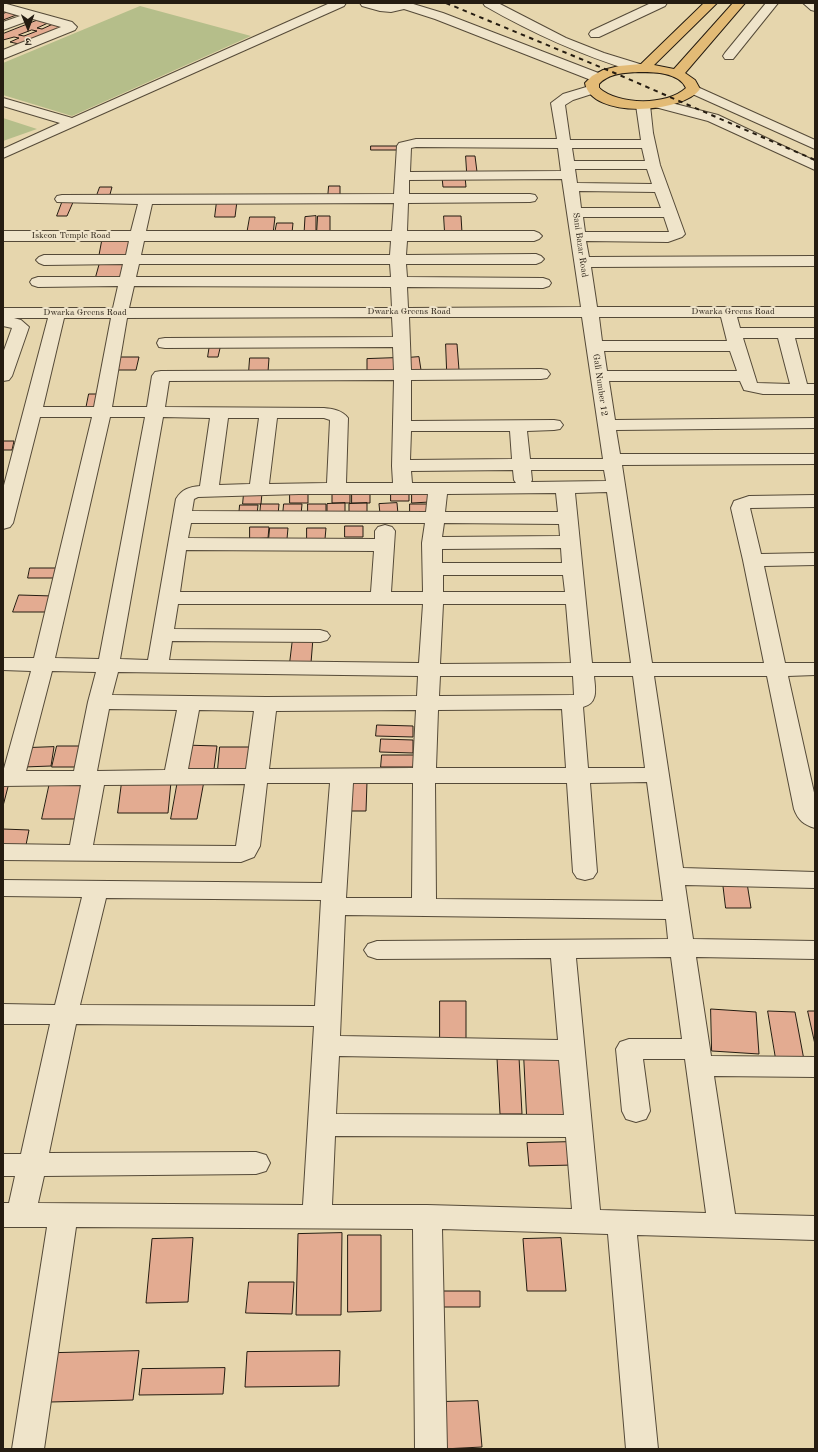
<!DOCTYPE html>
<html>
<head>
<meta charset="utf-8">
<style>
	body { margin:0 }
	#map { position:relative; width:818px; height:1452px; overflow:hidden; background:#e6d6ad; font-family:"Old Standard TT","Noto Serif Devanagari",serif }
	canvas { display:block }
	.frame { position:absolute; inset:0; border:4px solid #251c11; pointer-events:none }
	.north { position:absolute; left:8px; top:8px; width:40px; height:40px; -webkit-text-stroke:3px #efe4ca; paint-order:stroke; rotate:179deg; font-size:11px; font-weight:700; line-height:16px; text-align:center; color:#251c11 }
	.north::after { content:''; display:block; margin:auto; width:14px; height:18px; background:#251c11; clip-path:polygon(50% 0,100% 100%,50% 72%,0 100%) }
</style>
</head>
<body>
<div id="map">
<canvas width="818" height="1452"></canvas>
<div class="frame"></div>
<div class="north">उ</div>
</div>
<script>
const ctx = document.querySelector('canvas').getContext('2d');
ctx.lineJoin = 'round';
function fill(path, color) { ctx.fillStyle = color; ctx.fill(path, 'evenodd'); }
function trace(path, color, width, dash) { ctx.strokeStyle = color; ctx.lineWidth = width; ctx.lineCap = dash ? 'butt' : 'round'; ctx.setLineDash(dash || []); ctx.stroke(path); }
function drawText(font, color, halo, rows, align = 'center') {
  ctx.font = font + ' "Old Standard TT",serif'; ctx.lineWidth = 4; ctx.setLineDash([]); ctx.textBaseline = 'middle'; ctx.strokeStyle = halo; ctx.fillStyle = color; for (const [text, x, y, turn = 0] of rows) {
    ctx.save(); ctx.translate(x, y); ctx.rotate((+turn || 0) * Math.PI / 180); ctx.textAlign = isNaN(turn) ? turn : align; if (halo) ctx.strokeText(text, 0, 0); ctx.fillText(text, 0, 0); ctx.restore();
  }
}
const green = new Path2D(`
	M140 6 251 36 72 116 3 95V63Z
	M3 118 37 129 3 141Z`);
const building = new Path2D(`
	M10 11 19 14 3 20V14Z
	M38 20 48 23 37 28 42 29 53 24 62 27 19 44 10 42 19 38 14 37 3 40V34ZM32 30 37 31 24 36 19 35Z
	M371 146H397V150H371Z
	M466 156H475L477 172H467Z
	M465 176 466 187H443L442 177Z
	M329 186H340V198H328Z
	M100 187H112L109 198H96Z
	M63 200H74L67 216H57Z
	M217 201H237L235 217H215Z
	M316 216V234H304L305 217Z
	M318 216H330V233H317Z
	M444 216H461L462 233H445Z
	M250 217H275L273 234H247Z
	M277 223H293L292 233H275Z
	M132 238 129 255H99L102 239Z
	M126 260 123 279H95L100 261Z
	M210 344H221L218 357H208Z
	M446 344H457L459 370H447Z
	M115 357H139L136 370H112Z
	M419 357 421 370 408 371 406 358Z
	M250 358H269L268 372H249Z
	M396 358V374H367V359Z
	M89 394H103L99 409H86Z
	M3 441H14L12 450H3Z
	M391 491H409V501H391Z
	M350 492V503H332V493Z
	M352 492H370V503H352Z
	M412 492H430V502L412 503Z
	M244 493H262L261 504H243Z
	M290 493H308V503H290Z
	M345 503V514L327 515V504Z
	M367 503V514L349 515V504Z
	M397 503 398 514H380L379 504Z
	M261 504H279L278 515H260Z
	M284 504H302L301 515H283Z
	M308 504H326V515H308Z
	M410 504H428V515H410Z
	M240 505H258L257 515 239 516Z
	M345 526H363V537H345Z
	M250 527H269L268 538 250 539Z
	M270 528H288L287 539H269Z
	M307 528H326L325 539 307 540Z
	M30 568H56L54 578H28Z
	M19 595 53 596 48 612H13Z
	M293 638H313L311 663H290Z
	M377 725 413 726V737L376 736Z
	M381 739 413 740V753L380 752Z
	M184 745 217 746 214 769H180Z
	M57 746H84L80 767H52Z
	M54 747 51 766 24 767 27 748Z
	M220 747H253L251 769H218Z
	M382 755H414V767H381Z
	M178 780 204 781 197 819H171Z
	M50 782H83L77 819H42Z
	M122 782H171L168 813H118Z
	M342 782H367L366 811H341Z
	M3 783H9L3 806Z
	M3 829 29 830 25 850H3Z
	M723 883H747L751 908H726Z
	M440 1001H466V1041H440Z
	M711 1009 756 1012 759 1054 712 1051Z
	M768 1011 795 1012 804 1060 776 1059Z
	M808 1011H815V1044Z
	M524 1055H565L569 1116H527Z
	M519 1057 522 1114H500L497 1058Z
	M572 1142 574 1165 529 1166 527 1143Z
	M342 1233 341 1315H296L298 1234Z
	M348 1235H381V1311L348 1312Z
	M193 1238 188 1302 146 1303 152 1239Z
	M561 1238 566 1291H527L523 1239Z
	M249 1282H294L292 1314 246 1313Z
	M433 1291H480V1307H433Z
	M139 1351 133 1400 50 1402 56 1353Z
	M340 1351 339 1386 245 1387 247 1352Z
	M225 1368 223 1394 139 1395 142 1369Z
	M478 1401 482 1447 443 1449 440 1402Z`);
const minor = new Path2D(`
	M3 3 72 22 77 27 75 30 3 59V50L61 27 33 19 3 30V22L20 16 3 11Z
	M330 3H346L344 6 3 158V149L60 123 3 106V98L72 118Z
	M360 3 391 4H393L392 3H410L443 13 601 74 602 77 601 80H591L435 19 404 9 391 12 380 11 362 6Z
	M483 3H498L566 38 604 53 643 65 644 68 643 71H633C581 55 532 33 485 6Z
	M651 3H667L665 6 599 37H591L589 34 591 31Z
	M766 3H778L733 59H725L723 56 725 53Z
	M803 3H815V11L811 10Z
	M593 85 598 86 600 89 598 92 573 100 565 105 570 140H641L636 105 638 102H648L650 105 653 133 660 165 685 234 682 237 668 242 586 241 589 257 815 256V266L591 267 597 307H815V317H737L740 328H815V338H795L807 384H815V394H763L744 390 740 381H609L615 420 815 418V428L616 430 620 454H815V464L622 465 652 663H764L743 560 731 508 734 501 749 496 815 495V507L750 508 761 554 815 553V565L764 566 785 663H815V675L788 676 815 797V828C804 825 798 820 794 809L767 676H654L683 868 815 872V888L685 885 693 939 815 941V959L696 957 711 1056 815 1057V1077L714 1076 735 1214 815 1216V1240L637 1235 658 1449H626L608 1234 442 1229 447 1449H415L413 1229 76 1227 44 1449H12L47 1227H3V1203H9L15 1176H3V1154H21L50 1024H3V1004L55 1005 82 897 3 896V880L322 883 330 783H267L260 846 254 857 241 862 3 860V844L70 845 81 785 3 786V772L31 671 3 670V658H34L92 417H40L13 523 10 527 3 529V489L48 318H14L21 320 29 327 12 376 9 380 3 381V353L12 328 3 326V308H113L118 286 38 287 32 285 30 282 32 279 38 277H120L123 264 44 265 39 263 36 260 39 257 44 255H126L129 241H3V231H131L138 204 57 202 55 199 57 196 62 195 394 194 397 146 399 143 416 139H557L551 103 563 94ZM416 147 558 148 561 171 410 172 411 148ZM572 148H642L645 161H574ZM575 169H647L652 184 577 183ZM562 179 581 307 408 308 407 287 543 288 549 286 551 283 549 280 543 278 407 277 406 264H536L541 262 544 259 541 256 536 254 406 255 407 241H534L539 239 542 236 539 233 534 231H407L408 203 530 202 535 201 537 198 535 195 530 194H409V180ZM579 191 655 192 661 208H581ZM394 203 392 231H146L152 204ZM583 217H664L669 232H585ZM144 241H391L390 255H141ZM139 264H390L391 277H136ZM134 286 391 287 392 308H129ZM392 317 393 337 165 338 159 339 157 343 159 347 165 348 393 347 394 370 161 371 155 372 152 376 147 407H112L127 318ZM409 317H582L603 459H530L527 431 554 430 560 429 563 425 560 421 554 420 411 421V380L541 379 547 378 550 374 547 370 541 369 411 370ZM599 317H721L727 341H602ZM64 318H111L94 407H43ZM743 338H778L790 384 757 383ZM604 351H730L737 371H607ZM394 380 392 466 393 483H346L348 418C342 410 333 409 324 408L165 407 169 381ZM110 417H145L99 659 55 658ZM163 417 210 418 200 486C189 487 182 489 176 499L148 660 120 659ZM228 418H259L250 484 219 485ZM277 418H324L330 420 327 483 269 484ZM411 431H510L512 459 410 460ZM513 470 514 480 516 483H412L411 471ZM531 470H604L606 481 531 482 532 480ZM607 492 631 663H592L575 493ZM556 493 558 512H445L447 494ZM299 494H428L426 512 192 511 194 499 198 497ZM191 523H425L422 543 423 592H391L395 531 392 527 385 525 378 527 375 531V539L188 538ZM444 523 559 524 560 536 442 537ZM561 548 562 563H442V549ZM186 550 374 551 371 592H180ZM443 575H563L565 592H443ZM178 604H423L419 663 169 660 172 641 320 642 327 640 330 636 327 632 320 630 174 629ZM443 604H566L571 663 440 664ZM52 671 96 672 88 702 74 771H26ZM118 672 418 676 417 696 266 697 112 695ZM440 676H573L574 695 439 696ZM594 676H633L645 768H588L583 707C599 703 595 688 594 676ZM109 709 177 710 165 770 97 771ZM562 709 566 768H436L438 710ZM199 710 254 711 246 769H188ZM416 710 413 768 269 769 276 711ZM647 782 663 901 436 899 435 783H567L573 872 577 878 585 880 593 878 597 872 590 783ZM353 783H413L412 898H346ZM245 784 236 846 93 845 104 785ZM106 898 321 900 315 1006 80 1005ZM345 915 666 919 668 939 377 941 368 944 364 950 368 956 377 959 551 958 558 1040 340 1036ZM671 957 682 1039H629L620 1042 616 1049 622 1111 626 1119 636 1122 646 1119 650 1111 643 1059H685L706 1213 600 1210 576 958ZM76 1024 314 1026 303 1205 38 1203 44 1176 256 1174 266 1171 270 1163 266 1155 256 1152 49 1153ZM339 1056 559 1060 564 1115 336 1114ZM335 1136 566 1137 572 1209 427 1205H332Z
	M693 85 815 140V149L688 92 686 89 688 86Z
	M660 100 718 115 815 161V170L708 121 655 107 653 104 655 101Z`);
const major = new Path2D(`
	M704 3H717L654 65 674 69 733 3H745L685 73 695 80 700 89C682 114 591 119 585 83L592 76 603 70 619 66 641 64ZM638 72C653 72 679 72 686 88 667 106 618 105 599 88V84C609 73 624 73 638 72Z`);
const rail = new Path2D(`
	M446 3 617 74 815 160`);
const farStreetnames = [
	["Iskcon Temple Road",71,236],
	["Sani Bazar Road",580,245,82],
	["Dwarka Greens Road",409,312],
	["Dwarka Greens Road",733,312],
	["Dwarka Greens Road",85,313],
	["Gali Number 12",600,385,82]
];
fill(green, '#b5be8a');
fill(building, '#e3ab91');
trace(building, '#251c11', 1);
trace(minor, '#554a38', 2);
trace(major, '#251c11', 2);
fill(minor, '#efe4ca');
fill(major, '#e3bb76');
trace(rail, '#251c11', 2, [4.5, 4.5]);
drawText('9px', '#251c11', '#efe4ca', farStreetnames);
</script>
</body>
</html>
